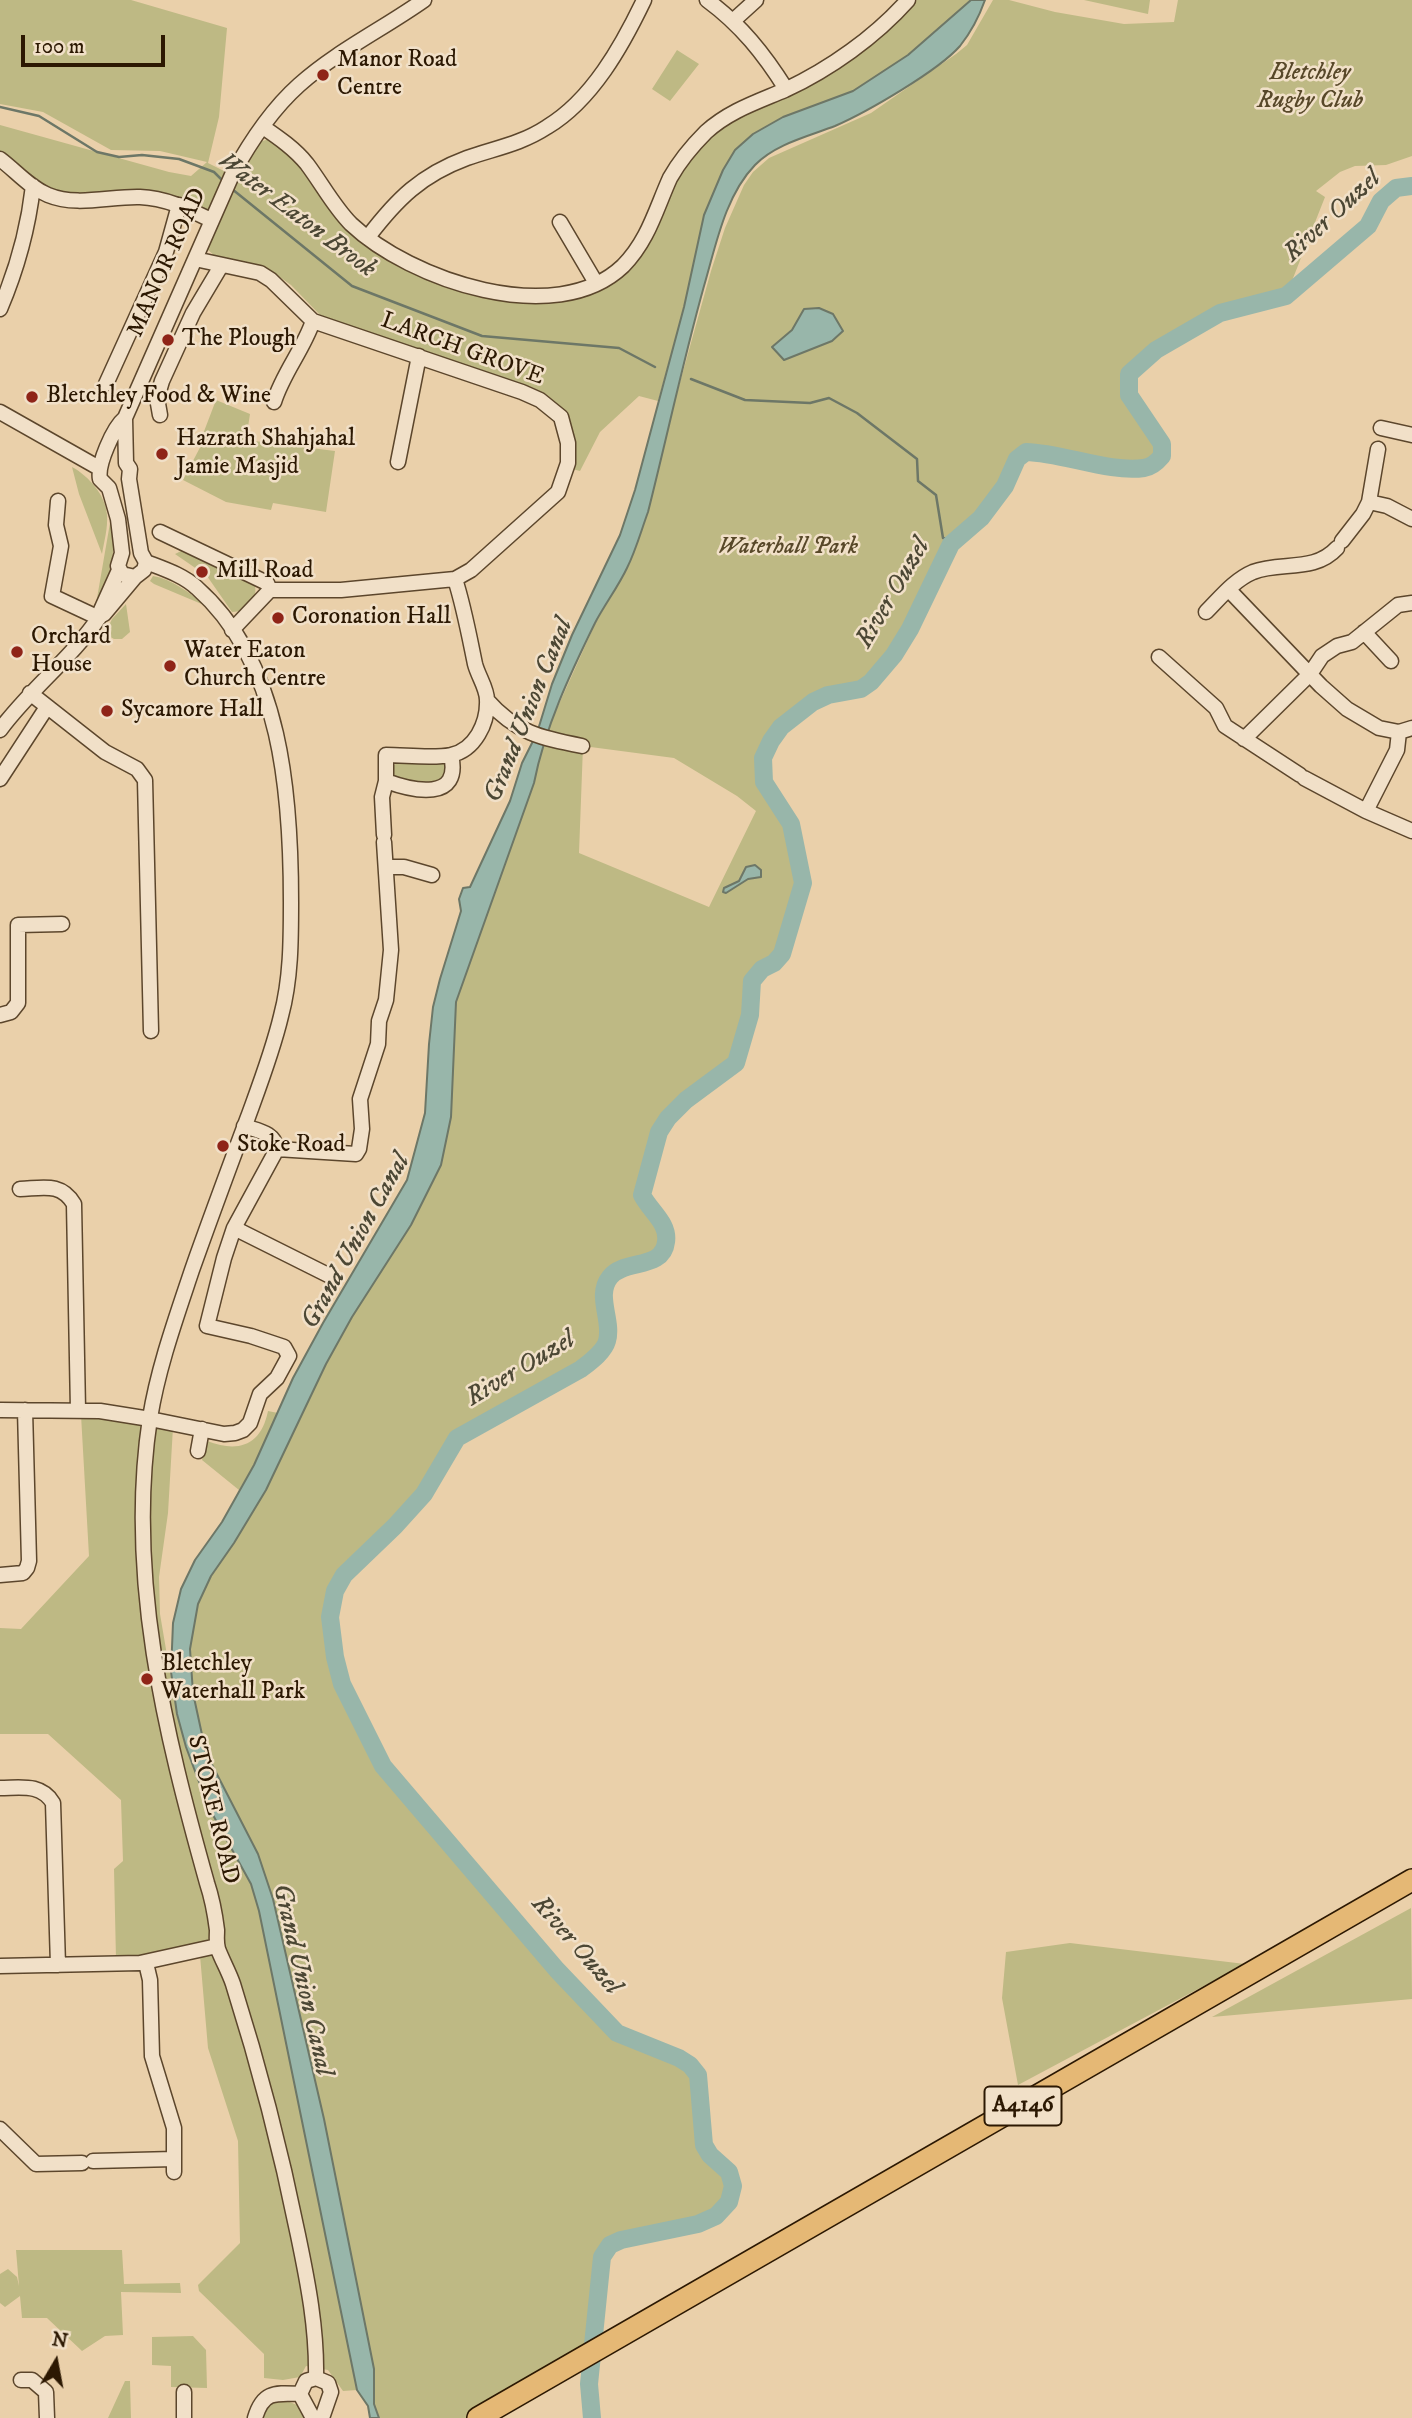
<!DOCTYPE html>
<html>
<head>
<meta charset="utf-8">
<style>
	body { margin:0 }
	#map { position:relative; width:1412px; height:2418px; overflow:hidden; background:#ead0aa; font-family:"IM FELL DW Pica",serif }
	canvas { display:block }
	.north { position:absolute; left:21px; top:2327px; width:70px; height:70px; -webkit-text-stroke:5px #f1e0c8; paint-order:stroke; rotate:10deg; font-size:19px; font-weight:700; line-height:28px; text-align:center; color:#2c1802 }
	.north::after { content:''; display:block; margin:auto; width:24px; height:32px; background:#2c1802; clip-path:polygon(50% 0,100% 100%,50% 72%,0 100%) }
	.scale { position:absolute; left:21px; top:35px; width:144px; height:32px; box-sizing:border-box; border:4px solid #2c1802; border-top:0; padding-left:9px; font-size:21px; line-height:24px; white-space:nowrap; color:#2c1802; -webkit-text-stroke:5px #f1e0c8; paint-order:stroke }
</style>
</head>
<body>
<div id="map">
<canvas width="1412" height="2418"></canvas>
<div class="north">N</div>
<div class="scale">100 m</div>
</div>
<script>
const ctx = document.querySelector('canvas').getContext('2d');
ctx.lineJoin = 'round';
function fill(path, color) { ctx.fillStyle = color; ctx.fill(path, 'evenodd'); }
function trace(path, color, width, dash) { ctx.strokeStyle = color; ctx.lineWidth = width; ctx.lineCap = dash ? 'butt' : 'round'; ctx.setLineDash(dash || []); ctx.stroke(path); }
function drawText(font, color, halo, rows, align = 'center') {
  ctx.font = font + ' "IM FELL DW Pica",serif'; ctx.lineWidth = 5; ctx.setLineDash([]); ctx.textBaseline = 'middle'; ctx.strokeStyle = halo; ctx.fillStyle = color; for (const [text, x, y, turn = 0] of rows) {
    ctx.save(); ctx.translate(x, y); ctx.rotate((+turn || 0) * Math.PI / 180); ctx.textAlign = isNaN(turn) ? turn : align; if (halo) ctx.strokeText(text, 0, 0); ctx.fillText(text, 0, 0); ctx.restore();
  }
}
const green = new Path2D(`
	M0 0H131L227 28 219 117 208 163 232 175 258 142 270 139 300 164 348 228 484 294H577L619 277 650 239 678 175 702 144 738 114 789 93 839 69 881 38 917 0H971L908 55 853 91 783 117 753 134 704 215 684 307 658 401 639 396 600 432 580 471 572 469 555 403 537 391 321 316 291 285 274 273 258 266 217 258 207 249 221 217 186 203 67 195 44 187 0 153V125L169 172 191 176 207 162 160 151 111 150 43 112 0 104Z
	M993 0H1009L1055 12 1124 24 1174 22 1178 0H1412V156L1386 165 1355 166 1340 172 1316 191 1325 197 1286 296 1220 313 1156 350 1129 374V395L1162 444V456C1157 462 1152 467 1144 468 1109 473 1063 453 1026 452L1017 459 1005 486 981 518 951 544 910 629 894 655 871 682 861 689 828 695 813 702 781 727 771 741 763 758 764 782 791 824 803 883 782 954 774 963 762 969 752 981 750 1015 736 1063 686 1100 668 1118 659 1132 642 1195C650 1210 669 1223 666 1242 662 1269 623 1260 610 1277 595 1296 613 1320 607 1341 604 1352 590 1362 581 1369L457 1438 424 1494 395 1526 344 1575 335 1591 330 1617 335 1657 342 1684 383 1766 557 1970 617 2033 679 2058 690 2065 698 2075 704 2145 710 2155 729 2172 733 2186 729 2202 716 2216 698 2224 621 2240C617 2241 614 2242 611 2245 592 2261 586 2332 586 2356L478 2418H379L374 2404V2369L324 2119 273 1899 257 1854 206 1753 193 1693 190 1649 198 1604 211 1576 234 1543 266 1490 326 1364 352 1317 411 1225 441 1165 451 1117 456 1002 534 783 541 748 550 724 596 622 628 567 638 542 648 512 677 393 711 271 725 228 744 185 753 172 769 158 871 113 956 54 967 45ZM583 746 674 758 737 796 756 811 709 907 579 853Z
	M1084 0H1150L1148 14Z
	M677 50 699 64 670 101 652 89Z
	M216 400 250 414 246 440 335 451 326 512 273 503 271 510 226 502 183 480 206 436 203 434Z
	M72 467C89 476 106 496 107 515 108 528 104 542 102 554L79 494Z
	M110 523H112C116 556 111 573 98 604H96Z
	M185 549 254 583C259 596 250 602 242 611L232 612 207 576 175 554Z
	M153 576C171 579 191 593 204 605L154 584 150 581Z
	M126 604 130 632 122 639H114L105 634 112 619Z
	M400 761H448L450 767 439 786 404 782 392 775 393 766Z
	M268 1411 278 1413 254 1465 239 1490 202 1460 207 1441C238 1453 261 1446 268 1411Z
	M81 1415 173 1427 168 1513 159 1577 160 1614 177 1714 186 1747 208 1806 241 1862 251 1884 259 1911 357 2390 343 2391 328 2370 306 2366 300 2377 283 2380 264 2378V2354L199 2291 198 2285 240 2243 238 2141 208 2048 199 1944 155 1955 116 1959 114 1869 123 1861 121 1800 48 1734H0V1628L21 1629 89 1556Z
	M1411 1908 1412 1999 1212 2017Z
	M1070 1943 1245 1964 1018 2085 1002 1998 1006 1952Z
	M16 2250H122L124 2284 180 2283 181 2293 121 2292 123 2335 105 2336 82 2351 47 2318H22L20 2296 5 2307 0 2303V2274L8 2269 17 2277 19 2286Z
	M193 2336 206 2350 207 2388 171 2387V2366L152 2365V2337Z
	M125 2381H130L131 2418H108Z
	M285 2400 297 2405 306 2418H261L271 2404Z`);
const water = new Path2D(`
	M971 0H985C979 17 972 31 960 46 938 71 867 112 835 126 809 136 775 144 755 165 725 196 716 245 704 286 683 361 667 437 648 512 641 531 636 550 627 568 618 587 605 604 595 623 570 674 545 727 534 783L456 1002 451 1117 441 1165 411 1225 352 1317 326 1364 266 1490 234 1543 211 1576 198 1604 190 1649 193 1693 206 1753 258 1854 273 1899 324 2119 374 2369V2404L379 2418H370L368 2406 357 2390 259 1911 251 1884 208 1806 186 1747 177 1714 171 1672 173 1623 181 1589 195 1560 222 1522 254 1465 293 1378 323 1323 407 1180 425 1113 429 1044 433 1007 440 979 461 911 459 899 463 888 470 887 510 801 522 763 537 733 552 684 572 635 620 535 635 490 684 307 704 215 723 170 735 150 753 134 783 117 853 91 908 55Z
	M819 308 833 314 843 331 832 341 784 360 772 347 792 330 804 309Z
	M755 865 761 870V877L748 879 726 893 723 892 724 888 739 881 746 867Z`);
const stream = new Path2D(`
	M0 107 39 116 97 152 119 157 142 155 179 159 214 172 224 182
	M232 189 352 286 482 336 619 348 655 367
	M691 379 745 400 810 403 829 398 857 413 917 459 918 481 936 495 943 538 957 541`);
const river = new Path2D(`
	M592 2418 589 2384 602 2257 610 2245 621 2240 698 2224 716 2216 729 2202 733 2186 729 2172 710 2155 704 2145 698 2075 690 2065 679 2058 617 2033 557 1970 383 1766 342 1684 335 1657 330 1617 335 1591 344 1575 395 1526 424 1494 457 1438 581 1369C590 1362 604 1352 607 1341 613 1320 595 1296 610 1277 624 1259 663 1270 666 1242 669 1223 650 1211 642 1195L659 1132 668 1118 686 1100 736 1063 750 1015 752 981 762 969 774 963 782 954 803 883 791 824 764 782 763 758 771 741 781 727 813 702 828 695 861 689 871 682 894 655 910 629 951 544 981 518 1005 486 1017 459 1026 452C1063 453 1109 473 1144 468 1152 467 1157 462 1162 456V444L1129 395V374L1156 350 1220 313 1286 296 1368 226 1381 201 1396 188 1412 186`);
const minor = new Path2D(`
	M707 0C741 25 764 54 786 89
	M734 20 756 0
	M263 127C279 138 295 149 307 164 322 184 334 207 351 224 410 280 556 330 623 266 648 241 656 209 670 178 679 162 693 145 706 132 729 111 757 102 785 90 830 69 875 37 908 0
	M0 159C16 171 29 187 48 195 77 207 110 196 140 197 166 198 188 209 211 220
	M560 222 596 283
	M368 237C397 199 421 175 467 158 496 148 521 144 547 127 592 100 622 46 644 0
	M195 259 260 273 271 280 313 321 522 392 540 400 561 417 568 443V463L558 492 471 570 455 579 341 590H270L232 630
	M0 309C17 269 28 230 33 186
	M106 384 166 252 179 205
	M274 402C283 373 303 350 313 321
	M0 412 99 468
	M160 415 157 398 162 381 193 313 221 266
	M1381 428 1412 435
	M398 462 419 356
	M58 501 56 525 61 546 52 596 99 618
	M1369 502 1387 506 1412 519
	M160 532 267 583 270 590
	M1342 541 1363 514 1369 502 1378 449
	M146 562C164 569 183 575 197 588 282 663 291 796 291 902 291 939 291 979 281 1016 273 1050 260 1084 248 1117 229 1168 210 1219 192 1270 176 1318 158 1368 150 1418 126 1575 165 1733 207 1883 212 1898 215 1914 217 1930 217 1938 216 1941 218 1949 222 1960 229 1972 233 1984 259 2066 281 2151 298 2235 308 2283 317 2329 316 2378
	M135 577 122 574 118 566 122 553 118 519 109 488 100 479C97 465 113 428 125 418L232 175C250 142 271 110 299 85 337 51 383 29 424 0
	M1229 590 1321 686 1347 709 1379 728 1399 732 1412 728
	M101 610 119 570
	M1206 612C1220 598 1234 580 1253 572 1281 561 1314 573 1337 548
	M1364 632 1391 661
	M1159 657 1216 708 1225 726 1300 775
	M30 693 105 752 137 769 145 780 151 1031
	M487 700C516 733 541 738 582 746
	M0 730C30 689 72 658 100 616L104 614 135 577 144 570 146 562 141 553 129 479 130 469 126 463 125 418
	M1399 732 1397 750 1366 811 1412 831
	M1244 739 1310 674 1322 656 1337 646 1352 642 1398 605 1412 603
	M451 755C462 802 413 791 386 781V755C405 755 433 759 451 755 475 750 488 723 487 700 487 688 478 676 475 664 469 635 464 607 455 579
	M1304 778 1366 811
	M0 779 47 707
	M384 835 382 797 386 781
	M386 867H404L432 875
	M0 1015 11 1012 18 1003V925L62 924
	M277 1149 356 1154 359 1149 362 1129 360 1099 378 1044 379 1021 386 1000 391 950 384 842
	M20 1189C43 1188 61 1182 74 1204L78 1410
	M234 1228 328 1275
	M0 1410 100 1411 150 1419 224 1434 235 1433 243 1430 250 1423 260 1394 277 1378 289 1356 284 1347 251 1336 207 1326 224 1258 234 1228 277 1149C274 1132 258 1131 244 1126
	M198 1451 202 1429
	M0 1575 23 1573 27 1568 29 1561 25 1410
	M0 1788C20 1788 41 1783 53 1803L58 1965
	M146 1963 150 1980 152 2056 174 2128V2172
	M0 1966 140 1963 217 1946
	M0 2129 36 2164 82 2163
	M93 2161 174 2159
	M21 2380H32L46 2392 47 2418
	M184 2392V2418
	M255 2418C263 2391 275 2393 300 2394
	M313 2418 300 2394 306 2381 316 2378 328 2383 331 2392 322 2418`);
const highway = new Path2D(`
	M478 2418 1412 1880`);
const markers = [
	[323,75,7,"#8f2418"],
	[168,340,7,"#8f2418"],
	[32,397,7,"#8f2418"],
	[162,454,7,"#8f2418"],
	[202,572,7,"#8f2418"],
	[278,618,7,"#8f2418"],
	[17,652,7,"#8f2418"],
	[170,666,7,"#8f2418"],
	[107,711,7,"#8f2418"],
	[223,1146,7,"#8f2418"],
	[147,1679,7,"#8f2418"]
];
const shields = [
	[1023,2106,77]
];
const shieldNames = [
	["A4146",1023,2106]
];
const poiNames = [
	["Manor Road",337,61],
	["Centre",337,89],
	["The Plough",182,340],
	["Bletchley Food & Wine",46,397],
	["Hazrath Shahjahal",176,440],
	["Jamie Masjid",176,468],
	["Mill Road",216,572],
	["Coronation Hall",292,618],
	["Orchard",31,638],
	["House",31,666],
	["Water Eaton",184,652],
	["Church Centre",184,680],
	["Sycamore Hall",121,711],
	["Stoke Road",237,1146],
	["Bletchley",161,1665],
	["Waterhall Park",161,1693]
];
const parkNames = [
	["Bletchley",1310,74],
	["Rugby Club",1310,102],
	["Waterhall Park",788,548]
];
const streetNames = [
	["MANOR ROAD",168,263,-66],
	["LARCH GROVE",462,350,20],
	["STOKE ROAD",212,1810,76]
];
const waterNames = [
	["Water Eaton Brook",296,216,37],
	["River Ouzel",1333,217,-43],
	["River Ouzel",894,594,-60],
	["Grand Union Canal",530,711,-68],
	["Grand Union Canal",357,1242,-61],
	["River Ouzel",521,1370,-31],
	["River Ouzel",575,1946,49],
	["Grand Union Canal",301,1980,77]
];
fill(green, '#beb984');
fill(water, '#98b6aa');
trace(water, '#6d7767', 2);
trace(stream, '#6d7767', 2.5);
trace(river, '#98b6aa', 18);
trace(minor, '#5c462c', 17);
trace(highway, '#2c1802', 24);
trace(minor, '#f1e0c8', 14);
trace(highway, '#e5b875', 21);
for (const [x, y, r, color] of markers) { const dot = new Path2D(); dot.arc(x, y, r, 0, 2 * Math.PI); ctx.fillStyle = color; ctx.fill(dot); trace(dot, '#f1e0c8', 2.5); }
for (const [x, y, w] of shields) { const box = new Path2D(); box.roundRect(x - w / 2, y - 19.5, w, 39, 5); ctx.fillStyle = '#f1e0c8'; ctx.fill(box); trace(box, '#2c1802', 2); }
drawText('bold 23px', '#2c1802', null, shieldNames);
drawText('24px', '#2c1802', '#f1e0c8', poiNames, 'left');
drawText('italic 24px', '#584829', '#f1e0c8', parkNames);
drawText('24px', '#2c1802', '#f1e0c8', streetNames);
drawText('italic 26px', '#4c4734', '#f1e0c8', waterNames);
</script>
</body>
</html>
